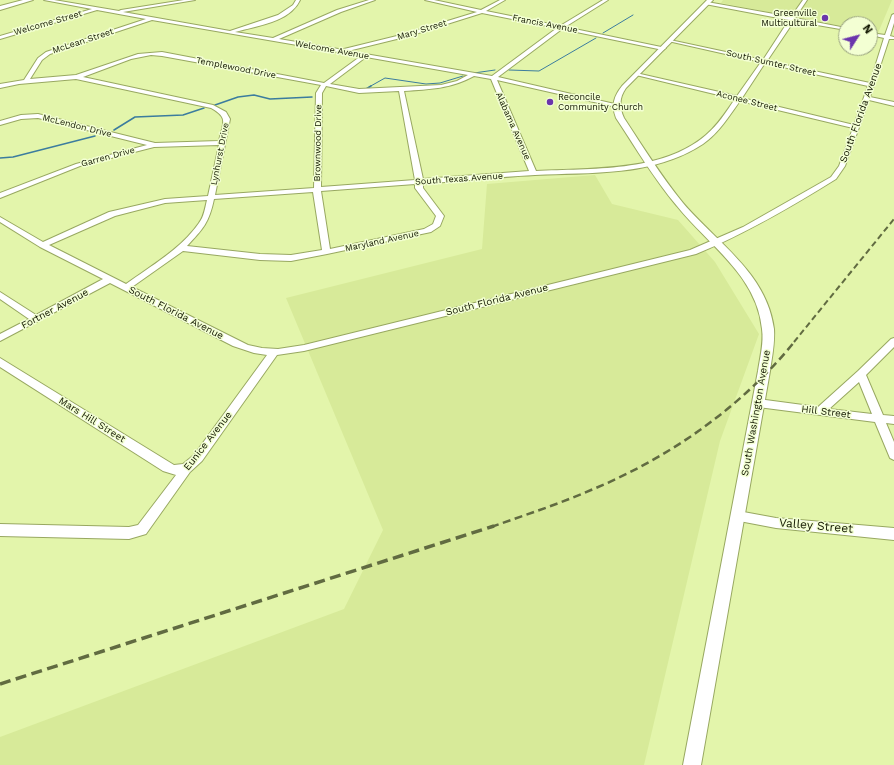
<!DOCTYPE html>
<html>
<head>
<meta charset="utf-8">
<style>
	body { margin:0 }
	#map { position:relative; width:894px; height:765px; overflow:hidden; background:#e3f5ab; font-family:"Work Sans",sans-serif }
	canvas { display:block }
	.north { position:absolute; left:838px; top:16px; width:40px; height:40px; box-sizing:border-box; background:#f3ffd3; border:1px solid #99a27f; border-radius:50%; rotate:54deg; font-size:11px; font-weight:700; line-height:16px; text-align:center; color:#121700 }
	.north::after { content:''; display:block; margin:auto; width:14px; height:18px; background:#6a35ac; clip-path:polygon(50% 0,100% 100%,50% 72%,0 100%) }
</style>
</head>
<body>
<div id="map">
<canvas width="894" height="765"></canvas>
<div class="north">N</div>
</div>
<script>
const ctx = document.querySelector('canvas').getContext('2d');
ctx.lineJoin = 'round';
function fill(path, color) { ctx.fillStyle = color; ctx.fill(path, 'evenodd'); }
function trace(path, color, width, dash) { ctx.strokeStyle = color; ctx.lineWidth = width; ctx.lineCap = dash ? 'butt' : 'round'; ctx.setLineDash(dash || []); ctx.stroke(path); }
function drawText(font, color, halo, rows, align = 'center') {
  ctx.font = font + ' "Work Sans",sans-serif'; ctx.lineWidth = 3; ctx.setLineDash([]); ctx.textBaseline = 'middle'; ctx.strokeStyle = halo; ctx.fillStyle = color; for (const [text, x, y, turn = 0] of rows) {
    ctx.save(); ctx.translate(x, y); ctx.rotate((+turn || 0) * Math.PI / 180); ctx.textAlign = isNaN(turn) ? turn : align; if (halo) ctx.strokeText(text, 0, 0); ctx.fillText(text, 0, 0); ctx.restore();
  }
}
const built = new Path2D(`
	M723 0H892L878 33 870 31V24H846V27L721 3Z
	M595 175 612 204 678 220 715 262 759 334 720 441 644 765H0V737L344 609 383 530 286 298 482 249 487 184Z`);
const streamFar1 = new Path2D(`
	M603 33 633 15
	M509 70 539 71 596 38
	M474 73 495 70
	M369 87 385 78 426 84 440 83 463 76`);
const stream = new Path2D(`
	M366 89 371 86
	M215 105 238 97 254 95 270 99 312 97
	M114 130 135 117 183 115 204 108
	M0 158 13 157 95 136`);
const minor = new Path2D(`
	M44 0H54L119 11 121 10 184 0H195L123 12 230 31 278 15 293 5 296 0H300C290 22 257 26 235 32L273 38 337 10 369 0H375L341 12 279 39 344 50V49L405 34 477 12 425 0H434L481 10 500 0H505L486 11 560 26 603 0H608L565 27 666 48 663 50 562 29 498 77 619 105 616 107 497 80 536 171C590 168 662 173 706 135 718 125 726 112 735 99L636 75V73L737 96 761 62 668 41 670 40 763 60 789 20 705 4 707 2 791 17 803 0H807L795 18 846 28V30L794 21 767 61 870 83 884 38 870 35V33L885 35 892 15 894 14V23L890 36 894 37V39H889L870 97 894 102V106L869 100 845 166 836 179C791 207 745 234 696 254L304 351 277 355 202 461 190 472 146 534 129 539 0 536V524L129 527 138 525 176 475 163 471 0 367V358L174 465 183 464 194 455 267 355 254 353 233 346 110 283 0 341V334L29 319 0 299V292L36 315 103 279 40 247 0 222V217L43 242 109 212 165 199 208 196 219 145 154 147 80 166 0 198V193L76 164 147 145 38 118 21 119 0 125V121L21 115 38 114 155 143 219 141C223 123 229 118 211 108L76 79 19 84 0 88V84L24 80 38 58 46 52 146 19 97 10 0 39V36L92 9ZM482 13 557 28 492 76 348 51 409 36ZM152 20 361 56 324 83 162 52 138 54 76 75 30 79 42 60 50 54ZM151 55 162 56 321 85 316 93 314 188 215 195 230 119 226 112 213 105 83 77 131 59ZM366 57 468 75 457 81 441 85 359 89 330 84ZM765 63 868 86 854 125 742 98ZM474 76 491 79 529 171 423 179 404 91C431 89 450 89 474 76ZM326 86 359 93 399 91 415 180 321 187 322 93ZM740 101 853 128 839 166 831 177 743 227 690 250 304 345 278 349 262 348 248 345 132 287 183 251 260 260 291 261 327 254 431 232 440 226 444 216 423 188V184C460 181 497 177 535 175 591 172 653 177 703 144 719 133 729 116 740 101ZM415 184V188L436 216 433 224 424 229 330 249 321 191ZM313 192 322 250 291 255 260 254 187 246C203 229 209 223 214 199ZM207 200C205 208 204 217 199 223 181 249 151 266 126 284L49 245 115 216 165 203Z
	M894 338V347L866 375 883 415 894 416V424L886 423 894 442V460L890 458 875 422 758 407 754 406 753 403 754 400 758 399 818 407 858 371 891 339ZM859 382 872 414 829 409Z
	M738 511 776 518 894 528V540L776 528 734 520 732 516 734 512Z`);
const major = new Path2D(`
	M707 0H713L626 88C619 98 619 107 624 118 643 147 661 176 683 203 716 242 767 273 774 329 775 343 772 357 770 371L701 765H683L758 371C760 357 764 343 762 329 757 275 708 245 677 206 654 179 636 148 616 118 611 105 614 96 622 86Z`);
const highway = new Path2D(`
	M23 0H33L0 10V6Z`);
const railFar2 = new Path2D(`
	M794 342 894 219`);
const railFar1 = new Path2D(`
	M491 527C525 515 559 504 591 490 669 458 742 407 795 341`);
const rail = new Path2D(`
	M0 684 494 526`);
const markers = [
	[825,18,4,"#6a35ac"],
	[550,102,4,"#6a35ac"]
];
const farPoinames = [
	["Greenville",817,13],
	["Multicultural",817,23],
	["Reconcile",558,97,"left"],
	["Community Church",558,107,"left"]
];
const farStreetnames = [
	["Welcome Street",48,23,-16],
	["Francis Avenue",545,24,11],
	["Mary Street",422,30,-17],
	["McLean Street",83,41,-18],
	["Welcome Avenue",332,50,10],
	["South Sumter Street",771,63,13],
	["Templewood Drive",236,68,11],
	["Aconee Street",747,101,14],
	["McLendon Drive",77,126,14],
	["Alabama Avenue",513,126,66],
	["Brownwood Drive",318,143,-89],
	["Lynhurst Drive",220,154,-79],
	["Garren Drive",108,157,-15],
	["South Texas Avenue",459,179,-4],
	["Maryland Avenue",382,241,-12]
];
const streetNames = [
	["South Florida Avenue",861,113,-70],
	["South Florida Avenue",497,300,-14],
	["Fortner Avenue",55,309,-28],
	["South Florida Avenue",176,313,27],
	["Hill Street",826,412,7],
	["South Washington Avenue",756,413,-80],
	["Mars Hill Street",92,420,32],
	["Eunice Avenue",208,441,-52]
];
const nearStreetnames = [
	["Valley Street",816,526,5]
];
fill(built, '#d7ea99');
trace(streamFar1, '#3b7c9e', 1);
trace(stream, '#3b7c9e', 1.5);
trace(minor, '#98a861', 2);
trace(major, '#98a861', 2);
trace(highway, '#98a861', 2);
fill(minor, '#fff');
fill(major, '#fff');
fill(highway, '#fff');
trace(railFar2, '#616b41', 2, [6, 3.5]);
trace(railFar1, '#616b41', 2.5, [8, 4.5]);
trace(rail, '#616b41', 3.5, [11, 5.5]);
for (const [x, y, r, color] of markers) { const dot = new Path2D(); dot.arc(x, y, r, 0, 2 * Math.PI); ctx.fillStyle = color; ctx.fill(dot); trace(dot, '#f3ffd3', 1.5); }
drawText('9px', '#121700', '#f3ffd3', farPoinames, 'right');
drawText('9px', '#121700', '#f3ffd3', farStreetnames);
drawText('10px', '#121700', '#f3ffd3', streetNames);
drawText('12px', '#121700', '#f3ffd3', nearStreetnames);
</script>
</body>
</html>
